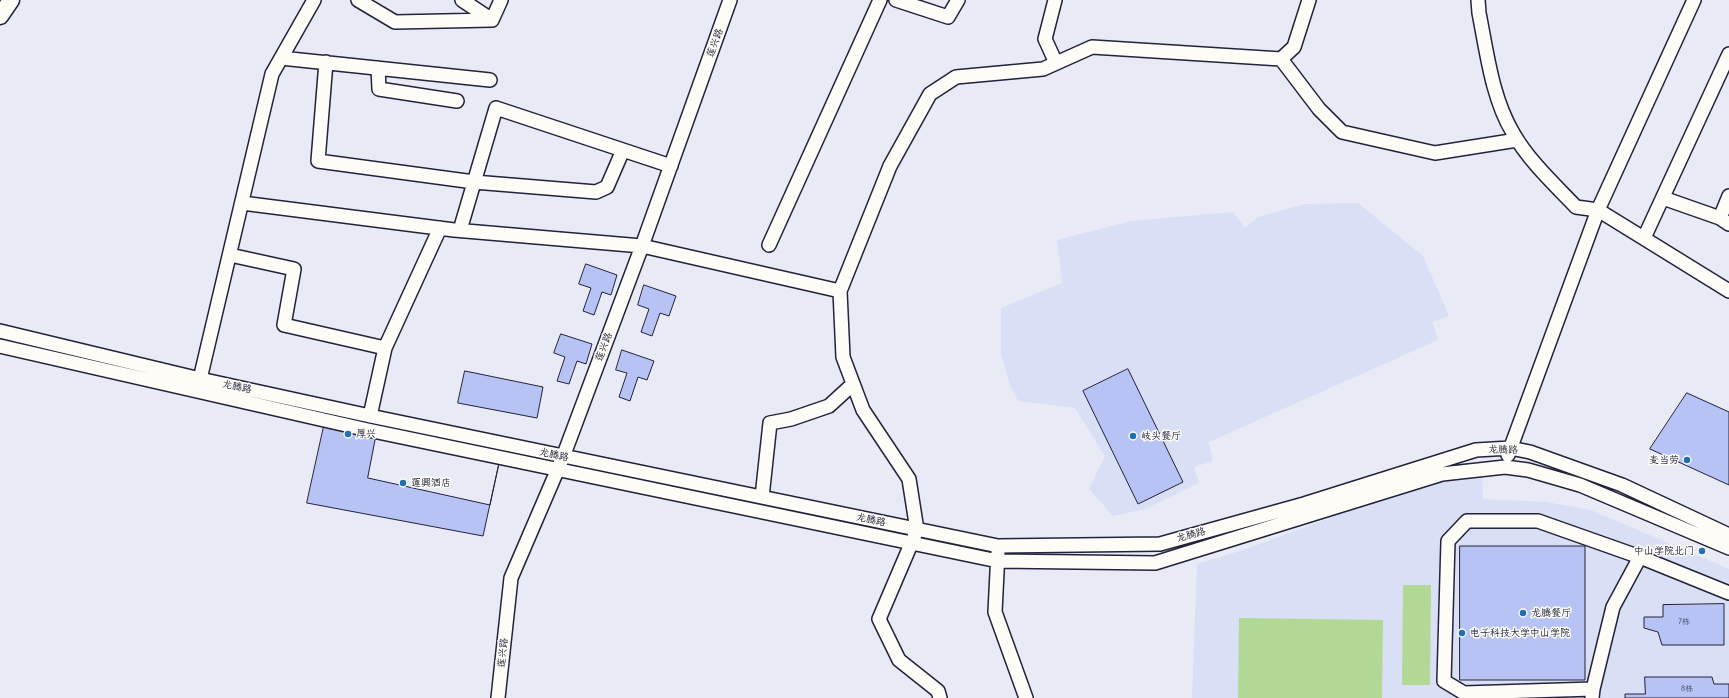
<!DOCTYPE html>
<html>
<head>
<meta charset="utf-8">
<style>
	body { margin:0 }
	canvas { display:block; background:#e8ebf6 }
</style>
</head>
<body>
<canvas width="1729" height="698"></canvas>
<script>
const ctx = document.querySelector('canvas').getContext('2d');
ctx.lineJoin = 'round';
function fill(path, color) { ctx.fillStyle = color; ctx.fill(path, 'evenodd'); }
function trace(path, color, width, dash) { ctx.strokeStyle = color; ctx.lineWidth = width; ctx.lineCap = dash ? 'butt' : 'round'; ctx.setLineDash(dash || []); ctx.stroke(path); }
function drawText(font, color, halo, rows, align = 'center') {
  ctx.font = font + ' Delius,"LXGW WenKai TC",sans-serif'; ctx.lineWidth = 3; ctx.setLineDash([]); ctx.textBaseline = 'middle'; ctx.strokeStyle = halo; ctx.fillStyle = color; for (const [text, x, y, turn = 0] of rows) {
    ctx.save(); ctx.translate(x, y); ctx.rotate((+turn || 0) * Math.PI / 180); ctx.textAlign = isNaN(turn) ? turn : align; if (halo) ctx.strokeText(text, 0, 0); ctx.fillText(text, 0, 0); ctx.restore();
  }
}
const built = new Path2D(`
	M1358 203 1423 256 1449 316 1432 322 1438 340 1209 442 1213 461 1194 467 1199 483 1145 509 1113 516 1089 489 1105 456 1075 408 1018 401 1010 385 1001 354V308L1062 283 1057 240 1131 221 1233 212 1245 228 1258 217 1305 204Z
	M1482 473 1483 499 1546 502 1591 510 1729 569V698H1192L1197 564 1243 550 1363 506 1412 483Z`);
const green = new Path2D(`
	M1403 585H1431L1430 685H1402Z
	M1239 618 1383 620 1382 698H1238Z`);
const building = new Path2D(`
	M586 264 617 275 611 295 602 292 594 315 583 311 591 288 579 284Z
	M644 285 676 296 669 316 660 313 652 336 641 332 649 309 638 305Z
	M561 334 592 344 586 364 577 361 569 384 557 381 565 357 554 353Z
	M622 350 654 361 647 380 638 377 630 401 619 397 627 373 616 370Z
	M1128 369 1183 482 1138 504 1083 391Z
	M465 371 543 387 537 418 458 403Z
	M1687 393 1729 412V485L1650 449Z
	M324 426 499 463 483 536 307 503Z
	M376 437 499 463 490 505 368 478Z
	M1460 546H1585V680H1460Z
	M1724 604V645H1662L1658 632 1644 628V617H1663V605Z
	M1645 677H1712L1714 684H1729V698H1625V694H1645Z`);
const minor = new Path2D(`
	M358 0 395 22 492 20 501 0
	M462 0 492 20
	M896 0 948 17 958 0
	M1055 0 1045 39 1056 63
	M1478 0 1479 13C1487 53 1492 98 1513 133 1529 161 1554 184 1576 207L1598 210 1729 291
	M281 58 490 80
	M1281 59 1294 47 1309 0
	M326 62 318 161 474 182 596 192 607 187 623 150
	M378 68 379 89 457 101
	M1663 198 1720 218 1729 224
	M242 203 454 230 642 246 840 291
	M1720 218 1729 196
	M460 230 496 108 671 166
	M1644 238 1729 54
	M769 245 880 0
	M230 255 294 269 284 325 385 348
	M0 331 200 379 370 416 998 546 1160 544 1304 504 1476 450 1510 448 1530 452 1622 485 1729 535
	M0 346 368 430 998 561 1155 563 1442 474 1505 467 1528 470 1580 485 1729 548
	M197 386 200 379 272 74 314 0
	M370 416 385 348 440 228
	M1508 455 1598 210 1694 0
	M762 497 770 423 791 419 829 406 853 384
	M998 552 995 612 1026 698
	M1593 689 1464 693 1444 681 1448 541 1467 521H1538L1640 557 1729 593
	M498 698 511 578 563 457 642 246 730 0
	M940 698 938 691 899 660 879 619 917 530 909 479 863 410 843 357 840 291 890 166 930 94 956 77 1043 69 1092 47 1281 59 1319 109 1342 132 1435 153 1517 140
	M1592 698 1593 689 1613 607 1640 557`);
const major = new Path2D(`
	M0 16 11 0`);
const markers = [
	[348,434,4,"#1f6fb2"],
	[1133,436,4,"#1f6fb2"],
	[1687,460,4,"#1f6fb2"],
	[403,483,4,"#1f6fb2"],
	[1702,551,4,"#1f6fb2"],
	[1523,613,4,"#1f6fb2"],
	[1462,633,4,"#1f6fb2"]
];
const numberNames = [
	["7栋",1684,622],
	["8栋",1687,689]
];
const streetNames = [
	["莲兴路",715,43,-70],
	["莲兴路",604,347,-69],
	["龙腾路",237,387,12],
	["龙腾路",1503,450,1],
	["龙腾路",554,455,12],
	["龙腾路",871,520,12],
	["龙腾路",1191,535,-15],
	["莲兴路",503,653,-84]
];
const poiNames = [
	["厚兴",356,434],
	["岐头餐厅",1141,436],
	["麦当劳",1679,460,"right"],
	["蓮興酒店",411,483],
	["中山学院北门",1694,551,"right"],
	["龙腾餐厅",1531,613],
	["电子科技大学中山学院",1470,633]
];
fill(built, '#d9dff5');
fill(green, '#b1d995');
fill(building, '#b6c3f4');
trace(building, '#22223b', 1);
trace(minor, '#22223b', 16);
trace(major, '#22223b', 19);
trace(minor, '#fdfcf7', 13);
trace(major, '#fdfcf7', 16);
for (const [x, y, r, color] of markers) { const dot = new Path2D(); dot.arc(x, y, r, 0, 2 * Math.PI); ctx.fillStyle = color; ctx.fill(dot); trace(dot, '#fdfcf7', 1.5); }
drawText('8px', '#474a69', null, numberNames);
drawText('10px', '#22223b', '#fdfcf7', streetNames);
drawText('10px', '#22223b', '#fdfcf7', poiNames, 'left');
</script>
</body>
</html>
